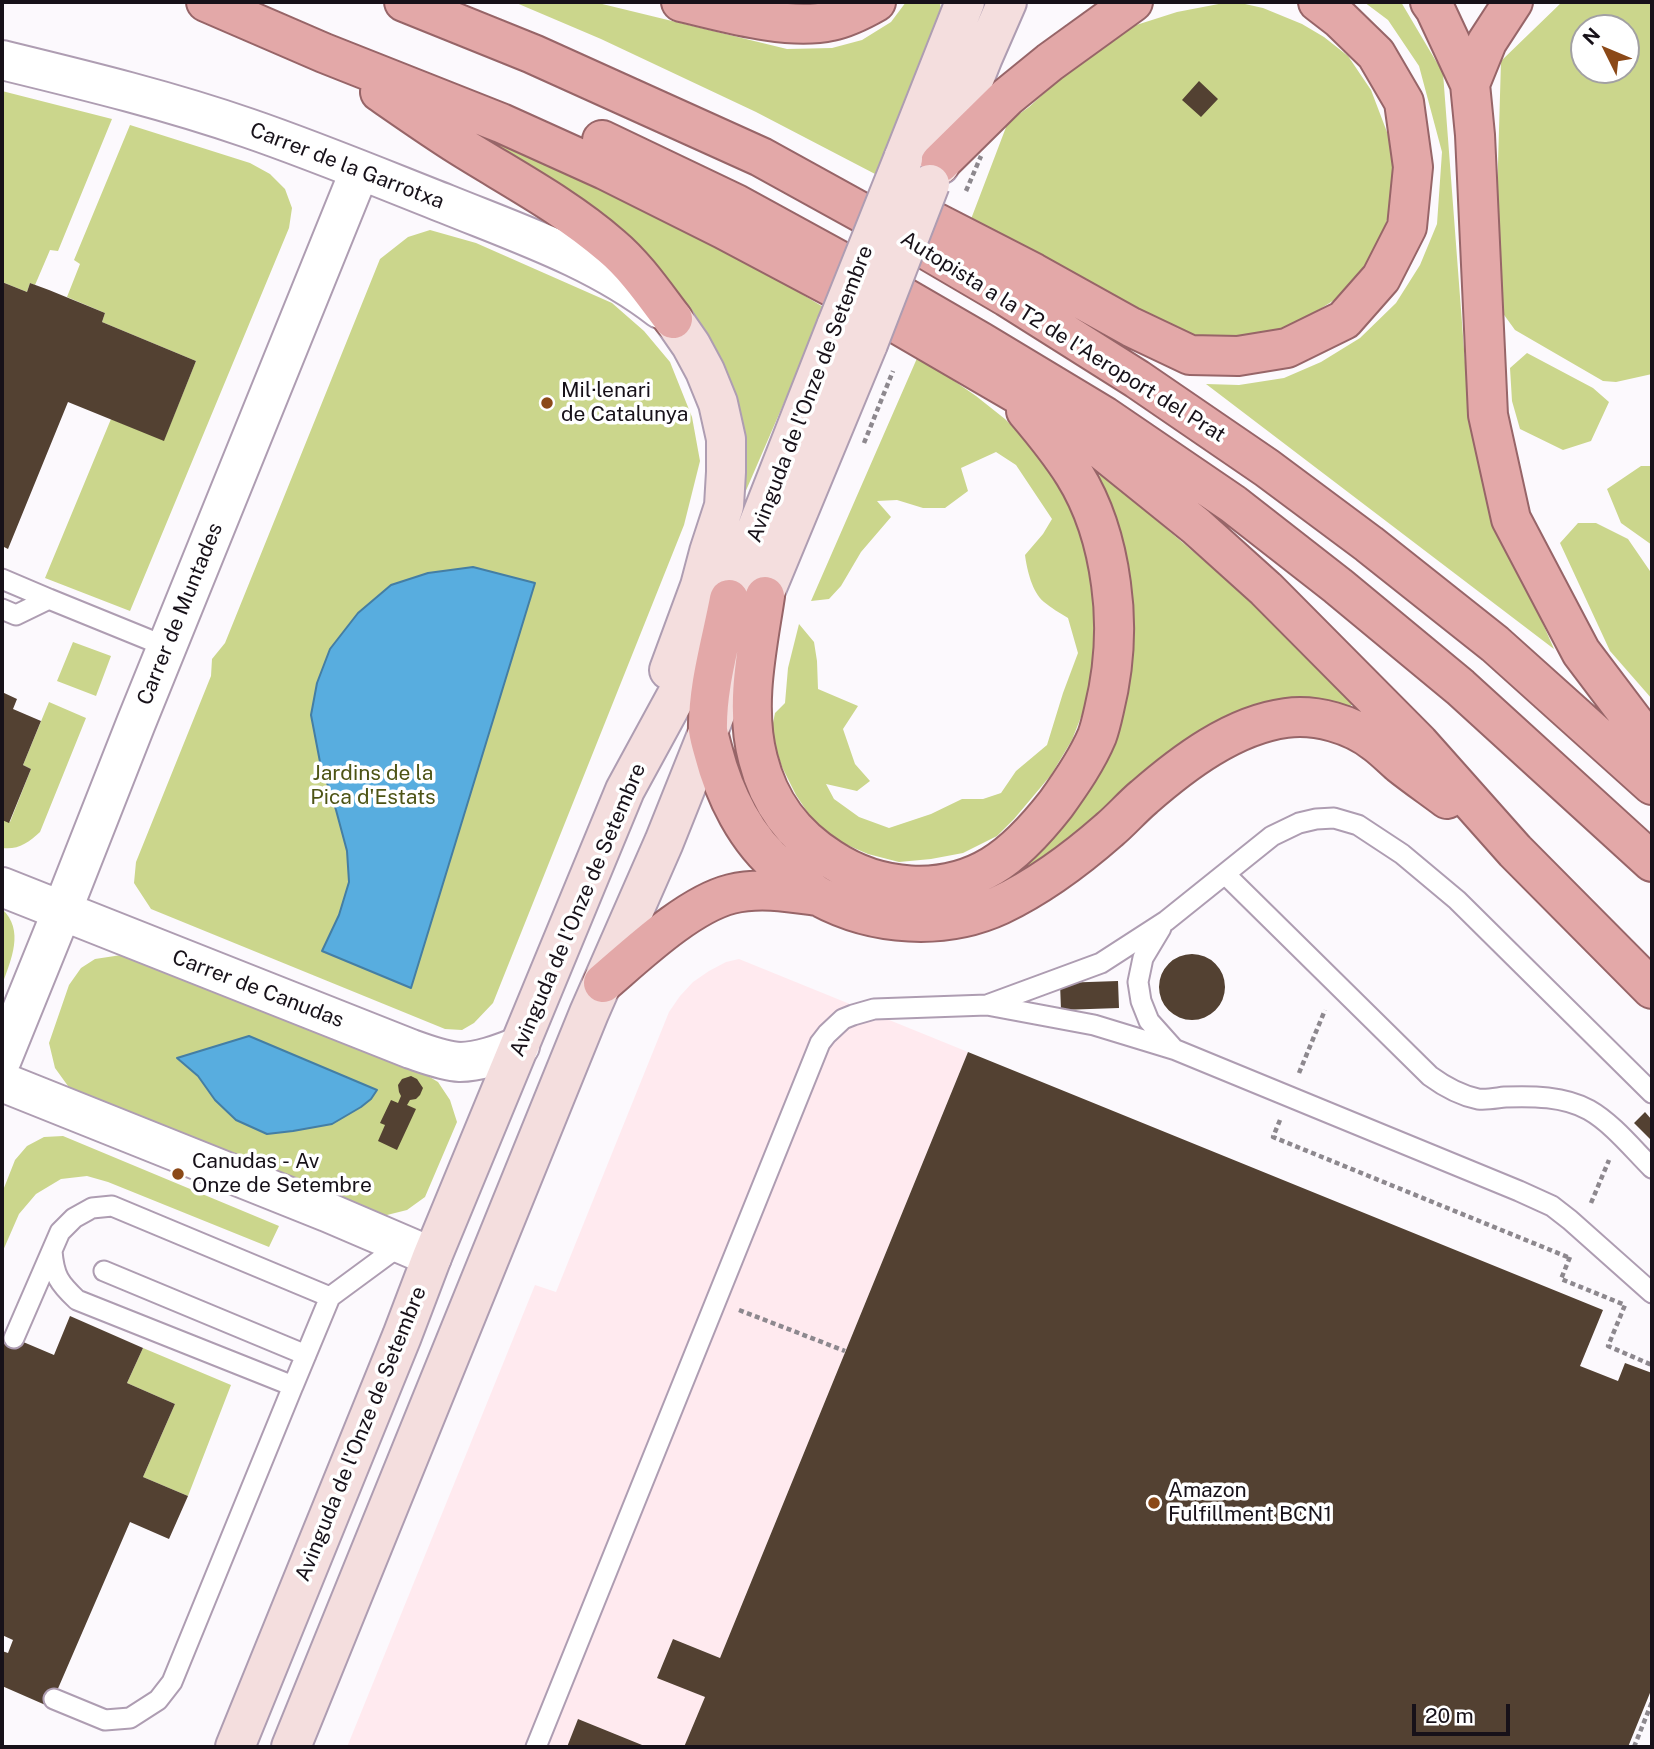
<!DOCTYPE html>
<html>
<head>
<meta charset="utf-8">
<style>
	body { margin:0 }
	#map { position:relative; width:1654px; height:1749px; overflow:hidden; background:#fcf9fd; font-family:"Public Sans",sans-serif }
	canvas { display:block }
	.frame { position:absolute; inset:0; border:4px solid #171119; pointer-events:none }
	.north { position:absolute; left:1570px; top:14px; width:70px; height:70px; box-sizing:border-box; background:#fff; border:2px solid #a2a0a3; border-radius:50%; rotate:313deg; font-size:19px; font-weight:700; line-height:28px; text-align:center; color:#171119 }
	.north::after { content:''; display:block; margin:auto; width:24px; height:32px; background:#8b4918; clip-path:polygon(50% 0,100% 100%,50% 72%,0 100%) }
	.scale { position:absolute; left:1412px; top:1704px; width:98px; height:32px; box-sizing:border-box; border:4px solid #171119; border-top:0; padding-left:9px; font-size:21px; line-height:24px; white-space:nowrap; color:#171119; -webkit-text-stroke:5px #fff; paint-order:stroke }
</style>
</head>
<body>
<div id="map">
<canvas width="1654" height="1749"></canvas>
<div class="frame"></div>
<div class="north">N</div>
<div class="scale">20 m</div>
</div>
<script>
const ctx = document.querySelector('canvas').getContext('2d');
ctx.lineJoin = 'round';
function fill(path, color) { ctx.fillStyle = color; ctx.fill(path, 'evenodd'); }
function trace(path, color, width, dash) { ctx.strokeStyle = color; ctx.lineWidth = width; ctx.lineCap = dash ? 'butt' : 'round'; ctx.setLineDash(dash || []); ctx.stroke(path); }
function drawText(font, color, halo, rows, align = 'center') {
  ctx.font = font + ' "Public Sans",sans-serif'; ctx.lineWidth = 7; ctx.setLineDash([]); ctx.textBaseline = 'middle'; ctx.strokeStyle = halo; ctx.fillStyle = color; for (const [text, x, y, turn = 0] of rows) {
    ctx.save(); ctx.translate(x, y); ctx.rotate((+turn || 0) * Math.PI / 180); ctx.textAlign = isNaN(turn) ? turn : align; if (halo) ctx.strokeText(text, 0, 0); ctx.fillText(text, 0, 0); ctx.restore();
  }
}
const industrial = new Path2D(`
	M739 959 968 1052 720 1658 673 1639 657 1677 705 1697 684 1747H647L578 1719 567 1747H347L535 1285 556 1292 669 1012 680 996 693 982 709 971 726 962Z`);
const green = new Path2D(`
	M514 2H594L787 49 832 48 862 40 891 22 906 2H940L943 27 877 175 756 112 601 39Z
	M1229 2H1236L1263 8 1302 24 1324 37 1348 56 1371 90 1390 140 1395 190 1380 245 1344 294 1291 327 1232 340 1189 337 968 227 1008 122 1029 107 1081 60 1130 27 1177 12Z
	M1364 2H1401L1443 73 1469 415 1492 508 1554 649 1206 384 1239 385 1284 378 1321 362 1360 338 1396 303 1420 265 1437 224 1442 152 1419 66 1388 20Z
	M1562 2H1652V374L1616 382 1603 381 1515 330 1494 301 1501 61ZM1584 28H1626V70H1584Z
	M2 91 112 119 58 251 50 250 35 285 30 283 27 292 2 282Z
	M130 125 250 163 270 174 285 189 292 208 289 228 130 611 45 578 111 419 164 440 196 361 102 322 105 313 67 297 80 264 74 260Z
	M501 138 572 170 770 275 825 308 738 509 734 397 498 148Z
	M430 230 476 243 612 303 644 331 670 362 692 417 700 461 684 525 493 1003 474 1023 462 1030 445 1029 151 909 134 883 136 862 211 676 212 659 225 643 380 259 408 237Z
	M1527 353 1593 388 1609 402 1591 441 1563 450 1520 429 1512 401 1510 368Z
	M918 356 976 396 1005 419 1036 450 1057 481 1076 519 1086 555 1093 596 1095 629 1093 662 1086 704 1072 740 1051 775 1014 819 997 836 963 853 931 859 899 862 868 854 838 841 814 822 796 795 782 767 771 733 775 713 785 703 788 668 799 624 814 642 817 661 818 689 858 706 843 729 855 764 870 781 857 791 826 784 834 799 859 817 889 828 931 814 962 799H983L1001 793 1016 771 1047 745 1063 693 1078 653 1068 618C1060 613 1051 608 1044 602 1032 592 1027 570 1025 555L1043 534 1052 519 1016 465 996 452 961 468 968 491 945 508H923L897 500 877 501 891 517 861 552 841 586 829 599 811 601Z
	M1641 466H1652V545L1621 523 1607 489Z
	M1101 473 1229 582 1351 698 1354 703 1349 707 1328 701 1067 843 1026 872 998 885 995 878 1130 661 1134 629 1130 582 1098 478Z
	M1578 523H1596L1628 539 1652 574V699L1610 651 1560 543Z
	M73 642 111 656 96 696 57 681Z
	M49 702 86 718 40 832C28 843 18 850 2 848V820L10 822 31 769 23 765Z
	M2 909C25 930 11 960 2 985Z
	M128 954 423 1073 438 1082 450 1100 457 1122 425 1197 407 1210 383 1216 85 1097 68 1086 55 1068 49 1043 69 985 81 968 95 959Z
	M63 1136 279 1226 269 1247 108 1182 87 1176 61 1179 36 1194 19 1214 2 1253V1193L15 1160 27 1146 44 1137Z
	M143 1348 231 1385 188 1496 143 1477 175 1404 127 1383Z`);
const water = new Path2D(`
	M473 567 535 583 411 988 322 951 339 915 349 882 347 851 336 810 320 762 311 715 317 683 330 649 358 613 391 585 428 573Z
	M249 1036 377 1090 371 1099 361 1107 332 1124 293 1131 267 1134 236 1120 215 1100 198 1076 177 1058Z`);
const building = new Path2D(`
	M1199 81 1218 99 1201 117 1182 100Z
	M2 282 27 292 30 283 49 290 105 313 102 322 196 361 164 441 68 402 8 549 2 546Z
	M2 692 17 699 13 709 41 721 23 765 31 769 9 823 2 820Z
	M1159 987a33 33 0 1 1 66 0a33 33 0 1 1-66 0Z
	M1118 981 1119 1008 1061 1010 1060 983Z
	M968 1052 1603 1310 1580 1366 1618 1381 1625 1363 1652 1373V1688L1628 1747H684L705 1697 657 1678 673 1639 720 1658Z
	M411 1076 417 1079 423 1088 420 1095 416 1099 410 1100 407 1105 416 1109 397 1150 378 1141 385 1125 380 1123 391 1100 398 1103 401 1096 399 1092 398 1085 402 1079Z
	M1645 1112 1652 1120V1141L1634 1123Z
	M70 1316 143 1348 127 1383 175 1404 143 1477 188 1496 169 1539 130 1522 50 1707 2 1686V1651L8 1653 13 1640 2 1635V1333L54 1355Z
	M578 1719 647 1747H567Z`);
const path = new Path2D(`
	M1299 1073 1325 1010
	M1280 1120 1273 1137 1570 1258
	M1591 1203 1609 1160
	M1570 1257 1561 1279 1625 1305 1608 1346 1652 1365
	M739 1310 845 1351
	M1634 1747 1652 1702`);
const service = new Path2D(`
	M2 579 49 599
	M2 609 16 615 49 599 167 647
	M1225 874 1430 1076C1445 1087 1459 1095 1478 1099 1487 1100 1496 1098 1505 1097 1532 1096 1564 1096 1589 1110 1612 1123 1633 1149 1652 1168
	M1161 928 1143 958 1138 982 1141 1001 1149 1021 1174 1049
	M987 1005 1101 963 1166 921 1272 836 1299 823 1316 819 1334 818 1358 825 1402 854 1457 900 1652 1093
	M52 1251C54 1276 59 1283 77 1300L293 1386 330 1297
	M104 1271 306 1355
	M14 1338 60 1232 74 1218 92 1208 112 1206 330 1297 402 1244
	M54 1699 105 1720 130 1718 158 1700 172 1682 293 1386
	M536 1747 820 1043 827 1034 843 1019 853 1015 874 1009 987 1005 1094 1025 1176 1050 1519 1191 1552 1206 1570 1220 1652 1293`);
const minor = new Path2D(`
	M2 60C84 80 167 100 248 128 315 151 380 178 446 204 520 234 597 260 660 309
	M2 887 411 1049C426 1054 443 1061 460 1062 480 1062 502 1053 520 1046
	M2 1059 62 911 136 723 360 170
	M2 1082 327 1212 432 1257`);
const secondary = new Path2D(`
	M903 159 965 2
	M940 165 983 57 1007 2
	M669 670 700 586 709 552 724 506 726 472V439L718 403 705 371 691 345 673 319
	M235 1747 402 1336 432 1257 625 790 729 599 837 324
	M291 1747 589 1013 664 842 732 672 868 344`);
const trunk = new Path2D(`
	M206 2 324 53 501 123 605 170 723 229 851 297 1028 400 1069 427 1103 451 1196 526 1266 589 1419 743 1515 851 1652 989
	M404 2 533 54 761 157 886 226 1007 297 1137 379 1267 468 1369 544 1495 644 1652 785
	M681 2C724 12 788 31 831 21 847 18 862 10 876 2
	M1430 2 1435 9 1470 84 1475 135 1488 415 1511 519 1581 652 1652 746
	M1470 84 1487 42 1513 2
	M380 92C406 110 433 129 460 146 511 178 565 206 611 246 635 266 654 294 673 319
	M602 140 736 204 862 273 981 342 1104 416 1233 504 1338 586 1460 687 1652 862
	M940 163 1007 97 1050 62 1133 2
	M890 199 1034 273 1131 327 1190 355 1238 356 1287 348 1344 320 1381 278 1407 227 1413 167 1404 102 1376 54 1340 19 1318 2
	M765 596C757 649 744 706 758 759 769 803 793 835 831 859 878 890 942 896 992 866 1017 851 1038 827 1056 804 1071 783 1087 760 1097 736 1100 728 1102 719 1104 710 1114 669 1117 626 1111 584 1106 546 1094 506 1074 474 1060 452 1043 431 1026 411
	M729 599C721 642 707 687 708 730 709 737 711 744 713 751 724 794 746 840 782 869 794 878 806 889 820 897 874 926 944 931 1000 905 1040 886 1076 859 1109 830 1121 820 1132 807 1144 797 1183 763 1233 725 1286 718 1316 714 1352 724 1376 743 1384 749 1392 757 1400 764 1415 776 1431 787 1447 799
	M603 983C637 954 688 905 731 894 759 887 789 892 817 896`);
const pathBridge = new Path2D(`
	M966 191 981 156
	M864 443 893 371`);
const secondaryBridge = new Path2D(`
	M837 324 903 159
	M868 344 930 184`);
const markers = [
	[547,403,7,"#8b4918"],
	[178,1174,7,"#8b4918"],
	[1154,1503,7,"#8b4918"]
];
const streetNames = [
	["Carrer de la Garrotxa",347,166,21],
	["Autopista a la T2 de l'Aeroport del Prat",1063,337,32],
	["Avinguda de l'Onze de Setembre",810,394,-69],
	["Carrer de Muntades",180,614,-68],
	["Avinguda de l'Onze de Setembre",578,910,-67],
	["Carrer de Canudas",258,989,21],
	["Avinguda de l'Onze de Setembre",361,1434,-68]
];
const poiNames = [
	["Mil·lenari",561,391],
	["de Catalunya",561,415],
	["Canudas - Av",192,1162],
	["Onze de Setembre",192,1186],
	["Amazon",1168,1491],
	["Fulfillment BCN1",1168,1515]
];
const parkNames = [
	["Jardins de la",373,774],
	["Pica d'Estats",373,798]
];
fill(industrial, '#ffeaef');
fill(green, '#cbd68c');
fill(water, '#58addf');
trace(water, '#447ea4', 2);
fill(building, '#534132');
trace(service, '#ae9db2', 23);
trace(minor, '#ae9db2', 42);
trace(secondary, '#ae9db2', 42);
trace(trunk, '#976568', 42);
trace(path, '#8d888e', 4.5, [5, 3.5]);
trace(service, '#fff', 19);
trace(minor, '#fff', 38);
trace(secondary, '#f4dede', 38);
trace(trunk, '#e3a8a8', 38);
trace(secondaryBridge, '#ae9db2', 42, []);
trace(pathBridge, '#8d888e', 4.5, [5, 3.5]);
trace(secondaryBridge, '#f4dede', 38);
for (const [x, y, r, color] of markers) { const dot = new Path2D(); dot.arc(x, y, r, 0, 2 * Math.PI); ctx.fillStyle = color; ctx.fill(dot); trace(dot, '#fff', 2.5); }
drawText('21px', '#171119', '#fff', streetNames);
drawText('21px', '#171119', '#fff', poiNames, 'left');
drawText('21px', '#4d5415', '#fff', parkNames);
</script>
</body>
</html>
